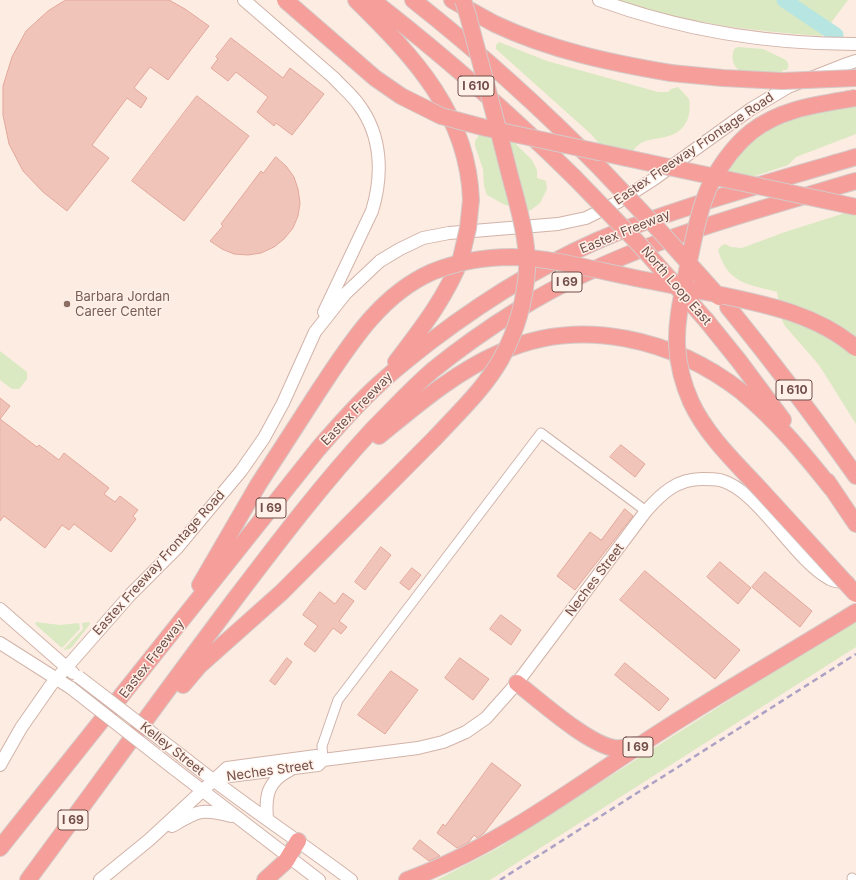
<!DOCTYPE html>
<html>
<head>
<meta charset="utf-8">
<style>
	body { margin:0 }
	canvas { display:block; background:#fcece2 }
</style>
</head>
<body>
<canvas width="856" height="880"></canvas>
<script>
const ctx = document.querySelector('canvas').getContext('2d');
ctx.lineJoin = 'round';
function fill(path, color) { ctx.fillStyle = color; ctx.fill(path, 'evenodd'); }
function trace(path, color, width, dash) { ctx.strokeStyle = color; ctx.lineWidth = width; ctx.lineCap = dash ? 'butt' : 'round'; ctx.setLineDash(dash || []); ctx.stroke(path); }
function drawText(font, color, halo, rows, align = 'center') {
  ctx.font = font + ' Inter,sans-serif'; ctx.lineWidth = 3; ctx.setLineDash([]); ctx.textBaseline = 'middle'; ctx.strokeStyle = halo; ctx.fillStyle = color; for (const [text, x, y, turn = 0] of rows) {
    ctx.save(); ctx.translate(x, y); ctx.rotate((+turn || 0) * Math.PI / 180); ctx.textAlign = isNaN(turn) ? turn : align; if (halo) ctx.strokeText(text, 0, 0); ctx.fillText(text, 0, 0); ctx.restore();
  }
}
const green = new Path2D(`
	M617 0H848L821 36C753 31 682 23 617 0Z
	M499 42 547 61 658 92H668L671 89 678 87 689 99C692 117 685 133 665 137 657 139 648 139 641 143 637 145 633 151 630 154L602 147 592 135 496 49V45Z
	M738 47 763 49 786 60C789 64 789 66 787 70H783L781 76 742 74C734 66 730 60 734 49Z
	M856 104V134L796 157 788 165 752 177 723 175 744 147 767 130 782 122 798 116Z
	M481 132 509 137 532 160 537 170V178L546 181 547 189 540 203 531 210 525 212 512 206 505 205 487 195 484 186 483 169 475 146V141Z
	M856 207V424L819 365 785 326 782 320 777 292C747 284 728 284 718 250L721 246 725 244 731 247 742 248 785 232 842 214Z
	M0 351 27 372V379L19 389H12L0 380Z
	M856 619V647L490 880H437L498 848Z
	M35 622 60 625 79 623 80 629 62 648 36 625Z
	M89 622 90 624 72 647 69 649 63 650 83 629 82 623Z`);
const river = new Path2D(`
	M784 0 836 35`);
const building = new Path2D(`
	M66 0H169L185 9 209 26 168 80 150 67 134 88 147 98 141 108 127 98 92 145 109 158 67 211 43 192 23 171 9 144 3 115V86L12 57 26 31 48 11Z
	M231 38 283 78 290 68 324 94 292 135 276 123 274 126 257 112 268 97 236 72 228 81 211 68 218 59 216 57Z
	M197 96 249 136 184 221 132 181Z
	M276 157 286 166 294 177 298 189 300 203 298 216 293 228 284 239 274 247 261 253 248 255 234 254 222 249 210 241 223 226 221 224 261 171 263 173Z
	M0 398 10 406 0 419 37 447 39 445 59 460 64 453 109 488 104 494 115 502 120 496 138 510 133 516 136 519 111 552 74 524 69 530 62 525 45 548 4 516 0 521Z
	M621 445 645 464 635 477 610 457Z
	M625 509 633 516 575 590 557 576 590 532 601 540Z
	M381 547 391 555 365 590 355 582Z
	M720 562 751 588 738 604 707 577Z
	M412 568 421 575 409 590 400 583Z
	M645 571 740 650 715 679 620 600Z
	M765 572 812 611 800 627 752 587Z
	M320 592 335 604 343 593 354 601 339 621 347 627 341 634 333 628 315 652 304 644 318 626 303 615Z
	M501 615 521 630 511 645 490 629Z
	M287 658 292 662 275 685 270 681Z
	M460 658 489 679 473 700 445 678Z
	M625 663 669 699 659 711 615 675Z
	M391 671 418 690 385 734 358 715Z
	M492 763 521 785 484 833 477 838 474 835 469 842 457 848 437 833 443 824 445 826Z
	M420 840 440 856 429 861 413 849Z`);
const minor = new Path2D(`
	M323 760 322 746 338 700 541 433 646 511
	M852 878 855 880`);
const secondary = new Path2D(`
	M244 0 334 78C342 87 352 95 359 105 382 136 383 175 372 211L324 312
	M599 0C681 30 769 44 856 44
	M0 609 73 673
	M0 643 71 688
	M182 756C237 800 295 838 351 880
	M0 765 21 728 51 685 130 595 177 548 241 471 264 438 283 403 315 332 345 294 380 261 400 249 423 238 449 233 558 224 586 218 618 202 654 179 751 109 788 87 844 65 856 61
	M173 768 319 880
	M215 779 230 776 318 765 323 760
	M267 818C265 795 268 781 290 770
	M172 826C198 811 201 808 231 816
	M100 880 149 840 227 768 316 756 323 760 418 748 443 742 466 732 486 718 517 683 646 511C662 493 677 479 702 479 708 479 715 479 720 480 759 490 792 558 830 579 835 582 842 582 848 582`);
const motorway = new Path2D(`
	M356 0C414 57 468 114 471 200
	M372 0C443 55 511 115 575 178
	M413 0C479 52 542 109 601 169
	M452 0C466 8 480 16 495 24 550 50 611 63 671 73
	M728 307C773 362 815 418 856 476
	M706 320 739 361 783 420
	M396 362C421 329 447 296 461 258
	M379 436C417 405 455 372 501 352 581 316 674 339 742 392 776 420 805 455 832 489
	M827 481 856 524
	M200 585 258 485 320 389
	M517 683C540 701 588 744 614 748 622 749 629 747 636 745
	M183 685 199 666 282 592 435 438
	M0 848 318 449C337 427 356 405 378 385 395 369 413 355 431 341 490 296 554 257 623 230 699 201 778 180 856 157
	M28 880C97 787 165 692 235 599 279 541 323 483 373 429 393 409 412 388 433 370 459 349 487 329 516 311 620 246 740 215 856 181
	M265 880 286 861 298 841
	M407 880C498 847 576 786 657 734 722 692 790 653 856 612`);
const rail = new Path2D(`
	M500 880 856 654`);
const secondaryBridge = new Path2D(`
	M79 677 182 756
	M71 688 173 768`);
const motorwayBridge = new Path2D(`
	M285 0 375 78 401 96 441 116 486 128 856 207
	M671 73 723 78 782 81 856 78
	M856 98C820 104 781 108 751 132 735 145 722 163 712 181 699 207 694 238 688 266 683 292 676 318 677 345 678 364 683 384 691 402 707 436 735 462 760 489 792 524 824 559 856 594
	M601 169 659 230 719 297
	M575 178 638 243 706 320
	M461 258 468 228 471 200
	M320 389C350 344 380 295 432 272 457 262 485 257 512 257 553 258 595 270 635 278 662 283 689 289 716 294 764 304 817 314 856 348
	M435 438C458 413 484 389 501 359 516 332 525 300 527 270 528 236 517 203 509 172 496 120 482 68 468 16L463 0`);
const markers = [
	[67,304,4,"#8d6e63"]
];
const shields = [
	[476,86,36],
	[567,282,30],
	[794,390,36],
	[271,508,30],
	[638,747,30],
	[73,820,30]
];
const shieldNames = [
	["I 610",476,86],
	["I 69",567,282],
	["I 610",794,390],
	["I 69",271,508],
	["I 69",638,747],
	["I 69",73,820]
];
const streetNames = [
	["Eastex Freeway Frontage Road",694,149,-34],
	["Eastex Freeway",625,232,-22],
	["North Loop East",676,286,49],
	["Eastex Freeway",357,409,-46],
	["Eastex Freeway Frontage Road",159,563,-48],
	["Neches Street",595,580,-53],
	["Eastex Freeway",152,659,-52],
	["Kelley Street",172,749,38],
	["Neches Street",270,771,-8]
];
const educationNames = [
	["Barbara Jordan",75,297],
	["Career Center",75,312]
];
fill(green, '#dae9c1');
trace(river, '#b7e5e2', 15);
fill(building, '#f1c4ba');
trace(building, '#e3a79b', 1);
trace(minor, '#cfb4ac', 11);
trace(secondary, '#d2b3a9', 14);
trace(motorway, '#d5cac8', 18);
trace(minor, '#fff', 9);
trace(secondary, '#fff', 12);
trace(motorway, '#f59e9a', 16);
trace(rail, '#ada2c5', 2.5, [6, 4]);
trace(secondaryBridge, '#d2b3a9', 14, []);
trace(motorwayBridge, '#d5cac8', 18, []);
trace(secondaryBridge, '#fff', 12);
trace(motorwayBridge, '#f59e9a', 16);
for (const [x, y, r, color] of markers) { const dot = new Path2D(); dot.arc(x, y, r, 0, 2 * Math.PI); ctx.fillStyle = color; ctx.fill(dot); trace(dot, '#fff1e8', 1.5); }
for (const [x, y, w] of shields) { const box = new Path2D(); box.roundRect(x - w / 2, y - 10, w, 20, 3); ctx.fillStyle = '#fff1e8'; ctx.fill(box); trace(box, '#734f49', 1); }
drawText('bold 12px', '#734f49', null, shieldNames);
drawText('13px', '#734f49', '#fff1e8', streetNames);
drawText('13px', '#785e54', '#fff1e8', educationNames, 'left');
</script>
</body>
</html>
